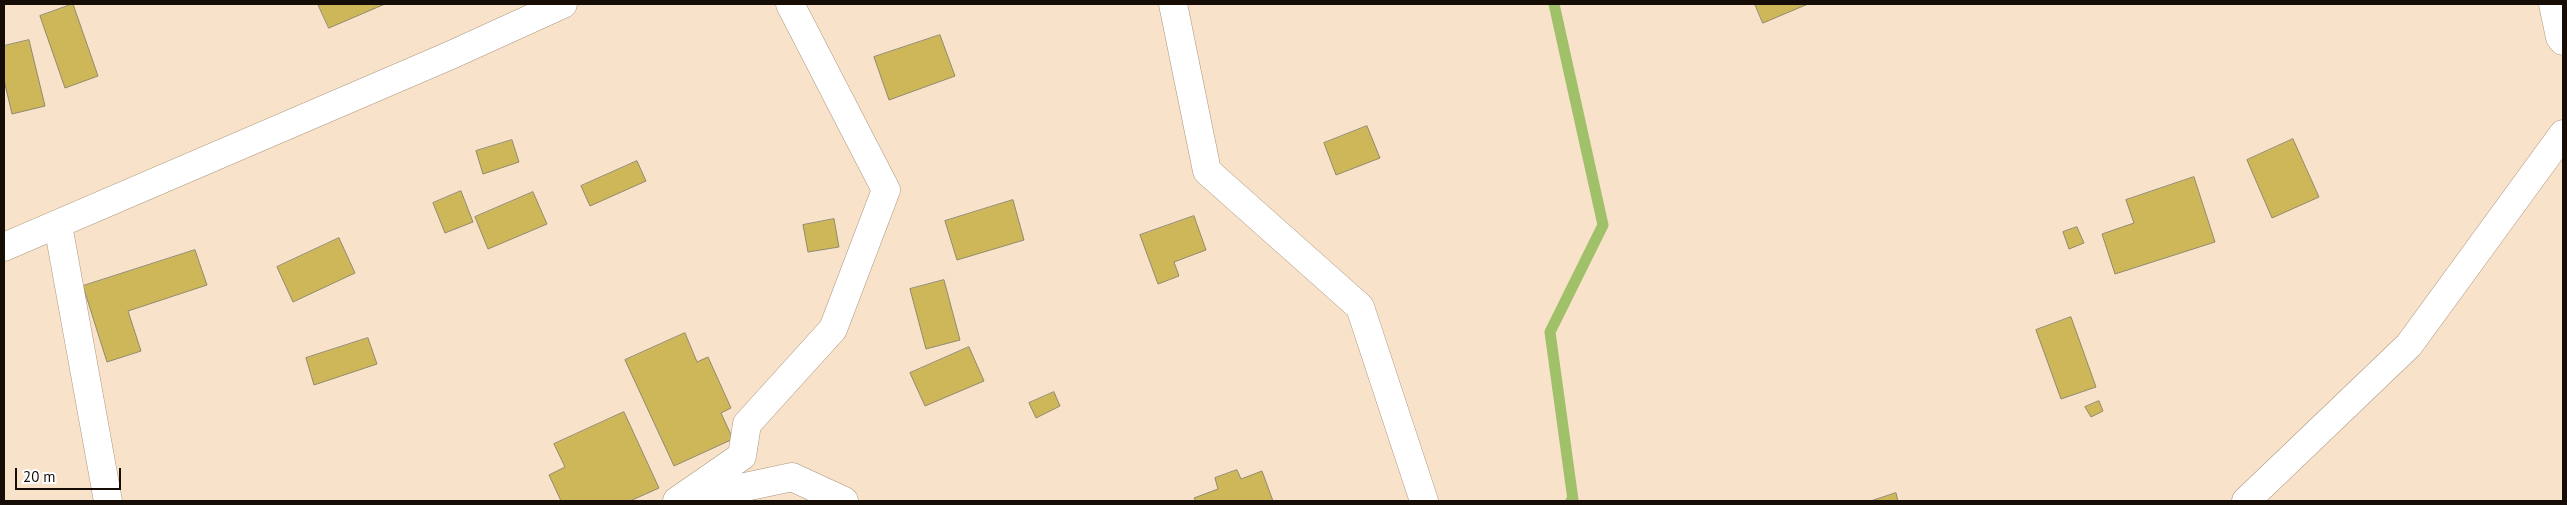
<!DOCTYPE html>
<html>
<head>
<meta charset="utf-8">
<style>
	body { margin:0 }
	#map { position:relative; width:2567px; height:505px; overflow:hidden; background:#f9e2ca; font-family:"PT Sans",sans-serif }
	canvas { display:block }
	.frame { position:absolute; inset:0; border:5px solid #150d06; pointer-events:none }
	.scale { position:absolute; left:15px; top:468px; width:106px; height:22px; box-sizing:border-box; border:2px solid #150d06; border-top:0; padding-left:6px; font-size:15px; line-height:18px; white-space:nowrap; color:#150d06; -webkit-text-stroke:4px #fff; paint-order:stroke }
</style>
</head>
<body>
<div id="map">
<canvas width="2567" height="505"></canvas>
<div class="frame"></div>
<div class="scale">20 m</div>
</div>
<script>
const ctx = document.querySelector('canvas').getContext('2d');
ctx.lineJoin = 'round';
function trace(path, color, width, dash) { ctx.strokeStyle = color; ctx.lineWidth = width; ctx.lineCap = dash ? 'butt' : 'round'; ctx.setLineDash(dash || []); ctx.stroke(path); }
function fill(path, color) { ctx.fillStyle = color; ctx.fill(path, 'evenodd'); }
const stream = new Path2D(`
	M1554 4 1603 225 1550 332 1573 500 1571 501`);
const building = new Path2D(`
	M73 4 98 76 65 88 40 16Z
	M318 4H385L329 28Z
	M1755 4H1808L1763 23Z
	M940 35 955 76 889 100 874 57Z
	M29 40 45 106 12 114 4 80V46Z
	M1367 126 1380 158 1336 175 1324 143Z
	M2293 139 2319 197 2272 218 2247 160Z
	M512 140 519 162 483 174 476 151Z
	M637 161 646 181 590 206 581 186Z
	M2194 177 2215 242 2115 274 2102 234 2134 223 2126 200Z
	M461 191 473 222 445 233 433 203Z
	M533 192 547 224 488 249 475 217Z
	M1013 200 1024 240 957 260 945 221Z
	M1194 216 1206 250 1174 262 1179 276 1158 284 1140 235Z
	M834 219 839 247 808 252 803 225Z
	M2077 227 2084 243 2069 249 2063 232Z
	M339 238 355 273 293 302 277 267Z
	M195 250 207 285 128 311 141 351 107 362 83 286Z
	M944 280 960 340 926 349 910 289Z
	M2071 317 2096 387 2061 399 2036 330Z
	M685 333 697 362 708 357 731 408 721 413 733 439 674 466 625 360Z
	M368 338 377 364 314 385 306 358Z
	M969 347 984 381 925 406 910 373Z
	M1054 392 1060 406 1036 418 1029 403Z
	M2099 401 2103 411 2091 417 2085 407Z
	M624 412 659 488 630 501H561L549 475 565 467 554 444Z
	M1237 470 1241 479 1262 471 1273 501H1196L1194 498 1218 489 1215 478Z
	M1896 493 1898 501H1871Z`);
const street = new Path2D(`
	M1173 4 1207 171 1360 307 1424 501
	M2553 4 2560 37 2563 41
	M58 225 108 501
	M4 247 451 55 563 4
	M689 499 792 477 844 501
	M677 501 742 456 747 424 833 329 886 190 790 4
	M2246 501 2409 345 2563 134`);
trace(stream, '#a1c06a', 11);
fill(building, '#cdb758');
trace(building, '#908a6e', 1);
trace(street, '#ab967f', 29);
trace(street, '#fff', 28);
</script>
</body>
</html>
